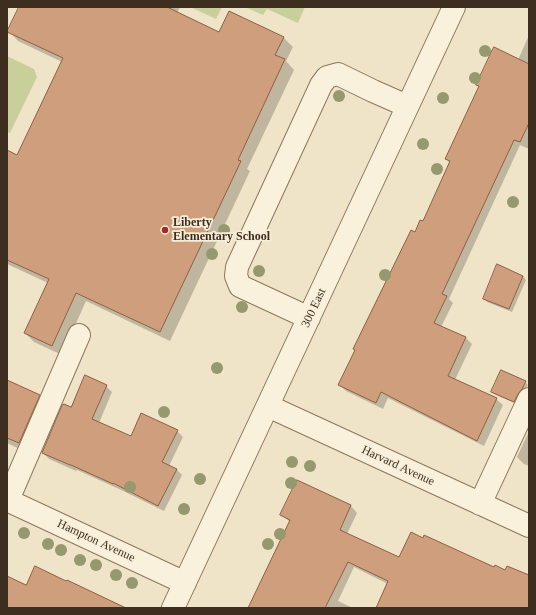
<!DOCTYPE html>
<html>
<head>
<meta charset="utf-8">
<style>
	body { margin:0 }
	#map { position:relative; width:536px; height:615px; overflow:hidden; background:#f0e4c8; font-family:"Times New Roman",serif }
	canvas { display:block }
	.frame { position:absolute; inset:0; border:8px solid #3d2e20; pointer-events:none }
</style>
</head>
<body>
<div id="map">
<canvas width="536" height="615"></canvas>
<div class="frame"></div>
</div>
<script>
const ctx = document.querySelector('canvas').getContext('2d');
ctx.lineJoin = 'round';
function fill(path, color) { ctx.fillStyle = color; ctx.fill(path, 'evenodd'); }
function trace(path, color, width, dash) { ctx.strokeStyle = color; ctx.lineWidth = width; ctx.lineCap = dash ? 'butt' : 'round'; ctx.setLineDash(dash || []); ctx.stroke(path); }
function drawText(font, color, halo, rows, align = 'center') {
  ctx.font = font + ' "Times New Roman",serif'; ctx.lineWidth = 3.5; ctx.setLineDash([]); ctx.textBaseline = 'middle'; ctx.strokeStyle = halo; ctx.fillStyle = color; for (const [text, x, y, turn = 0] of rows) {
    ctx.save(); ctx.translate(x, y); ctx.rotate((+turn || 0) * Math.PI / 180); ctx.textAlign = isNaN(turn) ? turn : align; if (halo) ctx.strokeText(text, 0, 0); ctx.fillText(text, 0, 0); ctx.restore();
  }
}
const green = new Path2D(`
	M190 7H222L216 19Z
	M245 7H305L298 23 267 9 263 15Z
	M7 56 34 69 37 77 10 133 7 132Z`);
const shadow = new Path2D(`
	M20 7H180L177 13 219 33 283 37 293 47 286 61 294 70 247 169 250 171 170 341 86 301 62 355 34 342 25 333 48 283 7 264V151L18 156 62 62 18 41 9 31Z
	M529 35V149L520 145 449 299 453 303 441 327 466 338 472 344 455 380 496 399 503 405 484 446 388 398 383 409 346 391 340 385 415 234 423 223 450 163 446 159 480 87 477 85 518 60Z
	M523 276 526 280 512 312 487 302 484 298Z
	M7 381 39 396 46 402 24 451 7 443Z
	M525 382 528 385 517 404 496 395 492 392Z
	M106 386 112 392 99 423 131 437 177 431 183 437 169 466 176 469 182 475 164 511 119 489 77 470 76 471 49 459 43 453 71 408Z
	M529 431V466L524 464 517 457Z
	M297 481 351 506 357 513 347 534 400 558 423 539 495 568 529 576V608H429L388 584 354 567 338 601 353 608H249L290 522 282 515Z`);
const building = new Path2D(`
	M19 7H167L219 32 229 11 284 37 275 55 285 59 238 160 241 161 160 332 76 293 52 346 24 333 49 279 7 260V150L17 155 63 58 7 32Z
	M494 47 529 64V123L520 142 514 140 442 294 447 296 434 323 466 337 448 376 497 398 477 441 381 392 376 403 338 385 355 350 353 349 411 230 415 232 420 220 423 221 450 161 445 159 479 86 476 85Z
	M497 264 523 276 509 309 483 299Z
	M501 370 526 381 522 389 518 394 514 402 491 392Z
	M85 375 107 385 92 419 131 436 141 413 178 430 162 462 177 469 158 506 113 483V484L71 465H70L42 453 62 405 64 404 71 407Z
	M7 380 40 395 19 443 7 438Z
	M297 480 351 505 340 530 399 557 411 532 423 538 424 535 494 567 495 565 505 570 507 566 529 575V608H376L388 581 348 562 325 608H248L290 520 280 515Z
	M35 566 66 581 67 580 126 608H7V576L26 585Z`);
const minor = new Path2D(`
	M309 318 240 286 236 276 237 267 321 85 327 77 338 74 373 91 407 106
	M268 406 529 526
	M7 500 185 583
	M8 500 79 335
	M480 504 529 399
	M173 608 454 7`);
const trees = [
	[485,51],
	[475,78],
	[339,96],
	[443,98],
	[423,144],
	[437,169],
	[513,202],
	[224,230],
	[212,254],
	[259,271],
	[385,275],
	[242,307],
	[217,368],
	[164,412],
	[292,462],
	[310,466],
	[200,479],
	[291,483],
	[130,487],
	[184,509],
	[24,533],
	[280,534],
	[48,544],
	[268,544],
	[61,550],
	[80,560],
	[96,565],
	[116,575],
	[132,583]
];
const markers = [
	[165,230,4,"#9e2a2b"]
];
const poiNames = [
	["Liberty",173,223],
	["Elementary School",173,237]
];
const streetNames = [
	["300 East",314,308,-65],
	["Harvard Avenue",398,466,25],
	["Hampton Avenue",96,541,25]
];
fill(green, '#c9cf9b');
fill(shadow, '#0003');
fill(building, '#cf9f7d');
trace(building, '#8d5f41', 1);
trace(minor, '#8d765c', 24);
trace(minor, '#faf1dc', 22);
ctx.fillStyle = '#96986f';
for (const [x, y] of trees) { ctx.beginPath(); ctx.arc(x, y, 6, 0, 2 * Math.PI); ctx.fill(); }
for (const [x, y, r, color] of markers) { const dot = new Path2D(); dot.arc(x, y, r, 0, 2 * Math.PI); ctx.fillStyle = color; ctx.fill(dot); trace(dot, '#f7eed8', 1.5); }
drawText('bold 12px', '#3d2e20', '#f7eed8', poiNames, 'left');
drawText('12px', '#3d2e20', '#f7eed8', streetNames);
</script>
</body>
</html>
